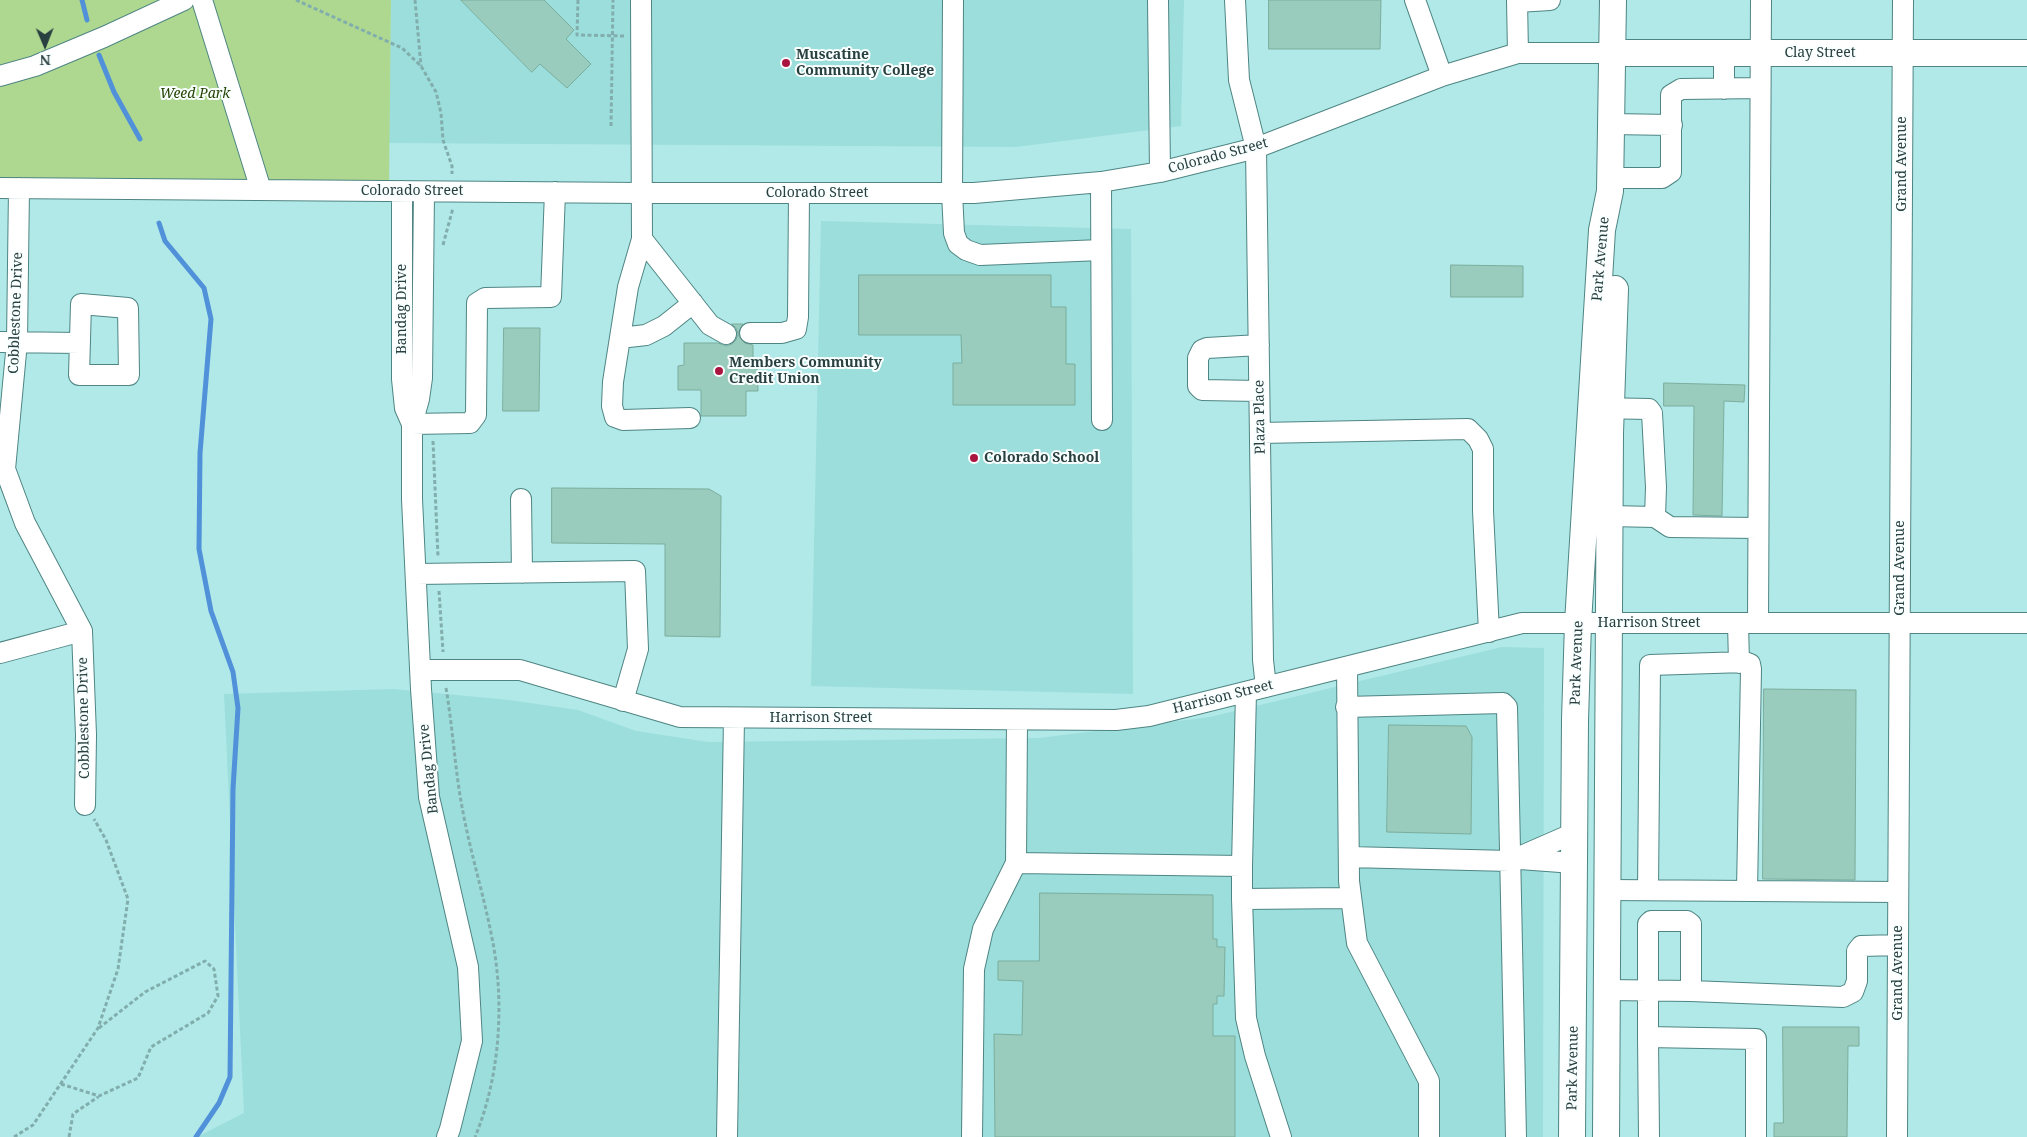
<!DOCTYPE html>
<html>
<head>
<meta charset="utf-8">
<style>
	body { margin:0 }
	#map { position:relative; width:2027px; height:1137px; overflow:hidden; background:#b0e9e7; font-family:"Noto Serif",serif }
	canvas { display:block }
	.north { position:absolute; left:20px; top:20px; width:50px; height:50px; -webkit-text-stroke:4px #f9fffe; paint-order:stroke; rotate:179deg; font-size:14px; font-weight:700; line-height:20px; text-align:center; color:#294040 }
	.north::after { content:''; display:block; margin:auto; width:18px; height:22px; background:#294040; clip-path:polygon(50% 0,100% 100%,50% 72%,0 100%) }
</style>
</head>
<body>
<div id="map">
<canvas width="2027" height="1137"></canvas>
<div class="north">N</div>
</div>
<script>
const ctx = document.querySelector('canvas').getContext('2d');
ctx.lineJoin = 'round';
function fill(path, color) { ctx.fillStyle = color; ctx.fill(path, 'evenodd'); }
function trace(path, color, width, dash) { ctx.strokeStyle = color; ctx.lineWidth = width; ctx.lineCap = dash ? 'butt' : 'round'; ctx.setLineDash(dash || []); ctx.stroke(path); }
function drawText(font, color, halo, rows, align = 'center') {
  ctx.font = font + ' "Noto Serif",serif'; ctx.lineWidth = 4; ctx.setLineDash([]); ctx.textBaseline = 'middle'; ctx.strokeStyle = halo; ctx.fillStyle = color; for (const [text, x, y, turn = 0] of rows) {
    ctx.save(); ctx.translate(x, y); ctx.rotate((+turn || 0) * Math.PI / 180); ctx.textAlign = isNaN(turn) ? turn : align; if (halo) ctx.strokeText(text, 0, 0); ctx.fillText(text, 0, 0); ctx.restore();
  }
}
const built = new Path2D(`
	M391 0H1184L1181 126 1016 147 389 143Z
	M821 221 1131 229 1133 694 811 686Z
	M1502 647 1544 648 1543 1137H197L244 1113 224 694 394 689 509 700 578 710 636 731 708 742 1039 738 1210 717Z`);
const green = new Path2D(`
	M0 0H391L389 188H0Z`);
const stream = new Path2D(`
	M82 0 87 20
	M99 55 114 92 140 139
	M159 223 165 241 204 288 211 319 200 453 199 549 211 611 233 672 238 708 233 789 230 1077 219 1103 196 1137`);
const building = new Path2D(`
	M461 0H544L574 30 566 39 591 64 567 88 540 64 532 72Z
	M1269 0H1381L1380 49H1269Z
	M1451 265 1523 266V297H1451Z
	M859 275H1051V307H1066V364H1075V405H953V363H962L961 335H859Z
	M732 324H743L738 333 740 338 745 343 753 345V367H757L758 391H746V416H701V390H678V366L684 365V343H718L726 346 732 344 736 340 738 334 736 328Z
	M504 328H540L539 411H503Z
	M1664 383 1745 385 1744 402 1724 401 1722 516 1693 515 1694 406H1664Z
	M552 488 709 489 721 496 720 637 665 636V544L552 543Z
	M1764 689 1856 690 1855 880 1763 879Z
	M1389 725 1466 726 1472 737 1471 834 1387 832Z
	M1040 893 1213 895V939H1217V947H1225L1224 996H1217V1004H1213V1036H1235V1137H995L994 1034 1022 1035 1023 981 998 980V961H1039Z
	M1783 1027H1859V1046H1848L1847 1137H1774V1123H1783Z`);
const path = new Path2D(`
	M296 0 402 48 421 66 436 92 441 113 443 140 452 166V174
	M415 0 421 66
	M578 0 577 35 625 36
	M611 126 613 0
	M443 245 453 208
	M433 441 438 557
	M439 591 443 652
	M446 688C453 729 455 772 463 812 471 855 484 896 492 938 505 1002 500 1077 475 1137
	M61 1084 99 1096 138 1078 151 1047 208 1013 218 996 214 969 205 961 145 992 99 1028
	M14 1137 33 1125 98 1028 118 969 128 899 106 840 94 819
	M69 1137 73 1114 98 1097`);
const minor = new Path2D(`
	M202 0 261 190
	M641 0 642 239 710 325 726 334
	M953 0 952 193 954 233 958 244 966 250 980 255 1101 250
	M1158 0 1160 172
	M1235 0 1239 80 1256 148 1263 660 1266 687
	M1415 0 1442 76
	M1517 0 1518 53
	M1517 2 1550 0
	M1724 53V89
	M0 76 35 66 104 37 184 0
	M1611 124 1672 125
	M1610 178H1662L1671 172V95L1681 89 1760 88
	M1101 182 1102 420
	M0 188 641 193H974L1101 182 1160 172 1256 148 1442 76 1518 53H1612
	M402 191V379L405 408 412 424
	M424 192 422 378 419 399 412 424V499L421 689 429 797 468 967 472 1041 450 1129 447 1137
	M642 239 628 287 613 382 612 406 615 417 623 420 690 418
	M81 304 128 308 129 375H79Z
	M750 333H782L796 329 798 317 799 193
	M620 338 646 335 664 326 693 303
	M0 342 80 343
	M1259 345 1207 348 1202 350 1198 358V386L1202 390 1259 391
	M1598 408 1649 409 1652 413 1656 487 1655 517 1610 516
	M412 424 470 423 476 415 477 303 485 298 551 297 555 192
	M1260 433 1468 429 1478 439 1483 449V511L1489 632
	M0 463 5 469 25 523 82 631 86 735 85 805
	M5 469 17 342 19 188
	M521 499 522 573
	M1655 517 1670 527 1758 528
	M416 574 635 571 638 649 623 701
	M1738 623 1739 663
	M1758 623 1761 0
	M0 653 82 631
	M1347 667 1349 881 1357 943 1429 1081V1137
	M420 670H520L680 717 1116 720 1149 716 1522 623H2027
	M1346 707 1503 703 1507 707 1516 1137
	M1017 720 1016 863 1242 866 1246 692
	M1349 857 1510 861 1574 833
	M1520 859 1574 863
	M1242 866V899L1351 898
	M1608 890 1898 892
	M1648 890 1650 665 1745 662 1750 664 1751 669 1747 891
	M1242 899 1246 1018 1255 1056 1281 1137
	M1607 990 1691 991 1843 997 1853 992 1857 981V951L1861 946 1898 945
	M1648 1037V924L1651 921H1687L1691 924V991
	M727 1137 734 718
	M972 1137 974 969 983 929 1016 863
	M1649 1137 1648 1037 1756 1039V1137
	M1897 1137 1903 0`);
const major = new Path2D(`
	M1612 53H2027
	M1572 1137 1575 720 1578 623 1602 230 1610 191 1613 0
	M1606 1137 1610 433 1615 289`);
const markers = [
	[786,63,5,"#aa153f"],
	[719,371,5,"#aa153f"],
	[974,458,5,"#aa153f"]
];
const streetNames = [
	["Clay Street",1820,53],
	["Colorado Street",1218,156,-15],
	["Grand Avenue",1902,164,-90],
	["Colorado Street",412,191],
	["Colorado Street",817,193],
	["Park Avenue",1601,259,-85],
	["Bandag Drive",402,309,-90],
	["Cobblestone Drive",16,313,-88],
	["Plaza Place",1260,417,-91],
	["Grand Avenue",1900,568,-90],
	["Harrison Street",1649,623],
	["Park Avenue",1577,663,-88],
	["Harrison Street",1223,697,-14],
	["Cobblestone Drive",84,718,-91],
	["Harrison Street",821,718],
	["Bandag Drive",429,769,-96],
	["Grand Avenue",1898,973,-90],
	["Park Avenue",1573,1068,-89]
];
const poiNames = [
	["Muscatine",796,55],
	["Community College",796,71],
	["Members Community",729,363],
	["Credit Union",729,379],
	["Colorado School",984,458]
];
const parkNames = [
	["Weed Park",195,94]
];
fill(built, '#9bdedc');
fill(green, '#aed890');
trace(stream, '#5091d9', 5);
fill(building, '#99ccbc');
trace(building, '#7bad9d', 1);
trace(minor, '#4e8583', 22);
trace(major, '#4e8583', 28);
trace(path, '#81aead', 3, [4, 2.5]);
trace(minor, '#fff', 20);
trace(major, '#fff', 26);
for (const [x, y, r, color] of markers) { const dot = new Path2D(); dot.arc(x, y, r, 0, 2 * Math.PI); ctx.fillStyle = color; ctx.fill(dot); trace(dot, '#f9fffe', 2); }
drawText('14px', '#294040', '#f9fffe', streetNames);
drawText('bold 14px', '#294040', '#f9fffe', poiNames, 'left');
drawText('italic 14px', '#264505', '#f9fffe', parkNames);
</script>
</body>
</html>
